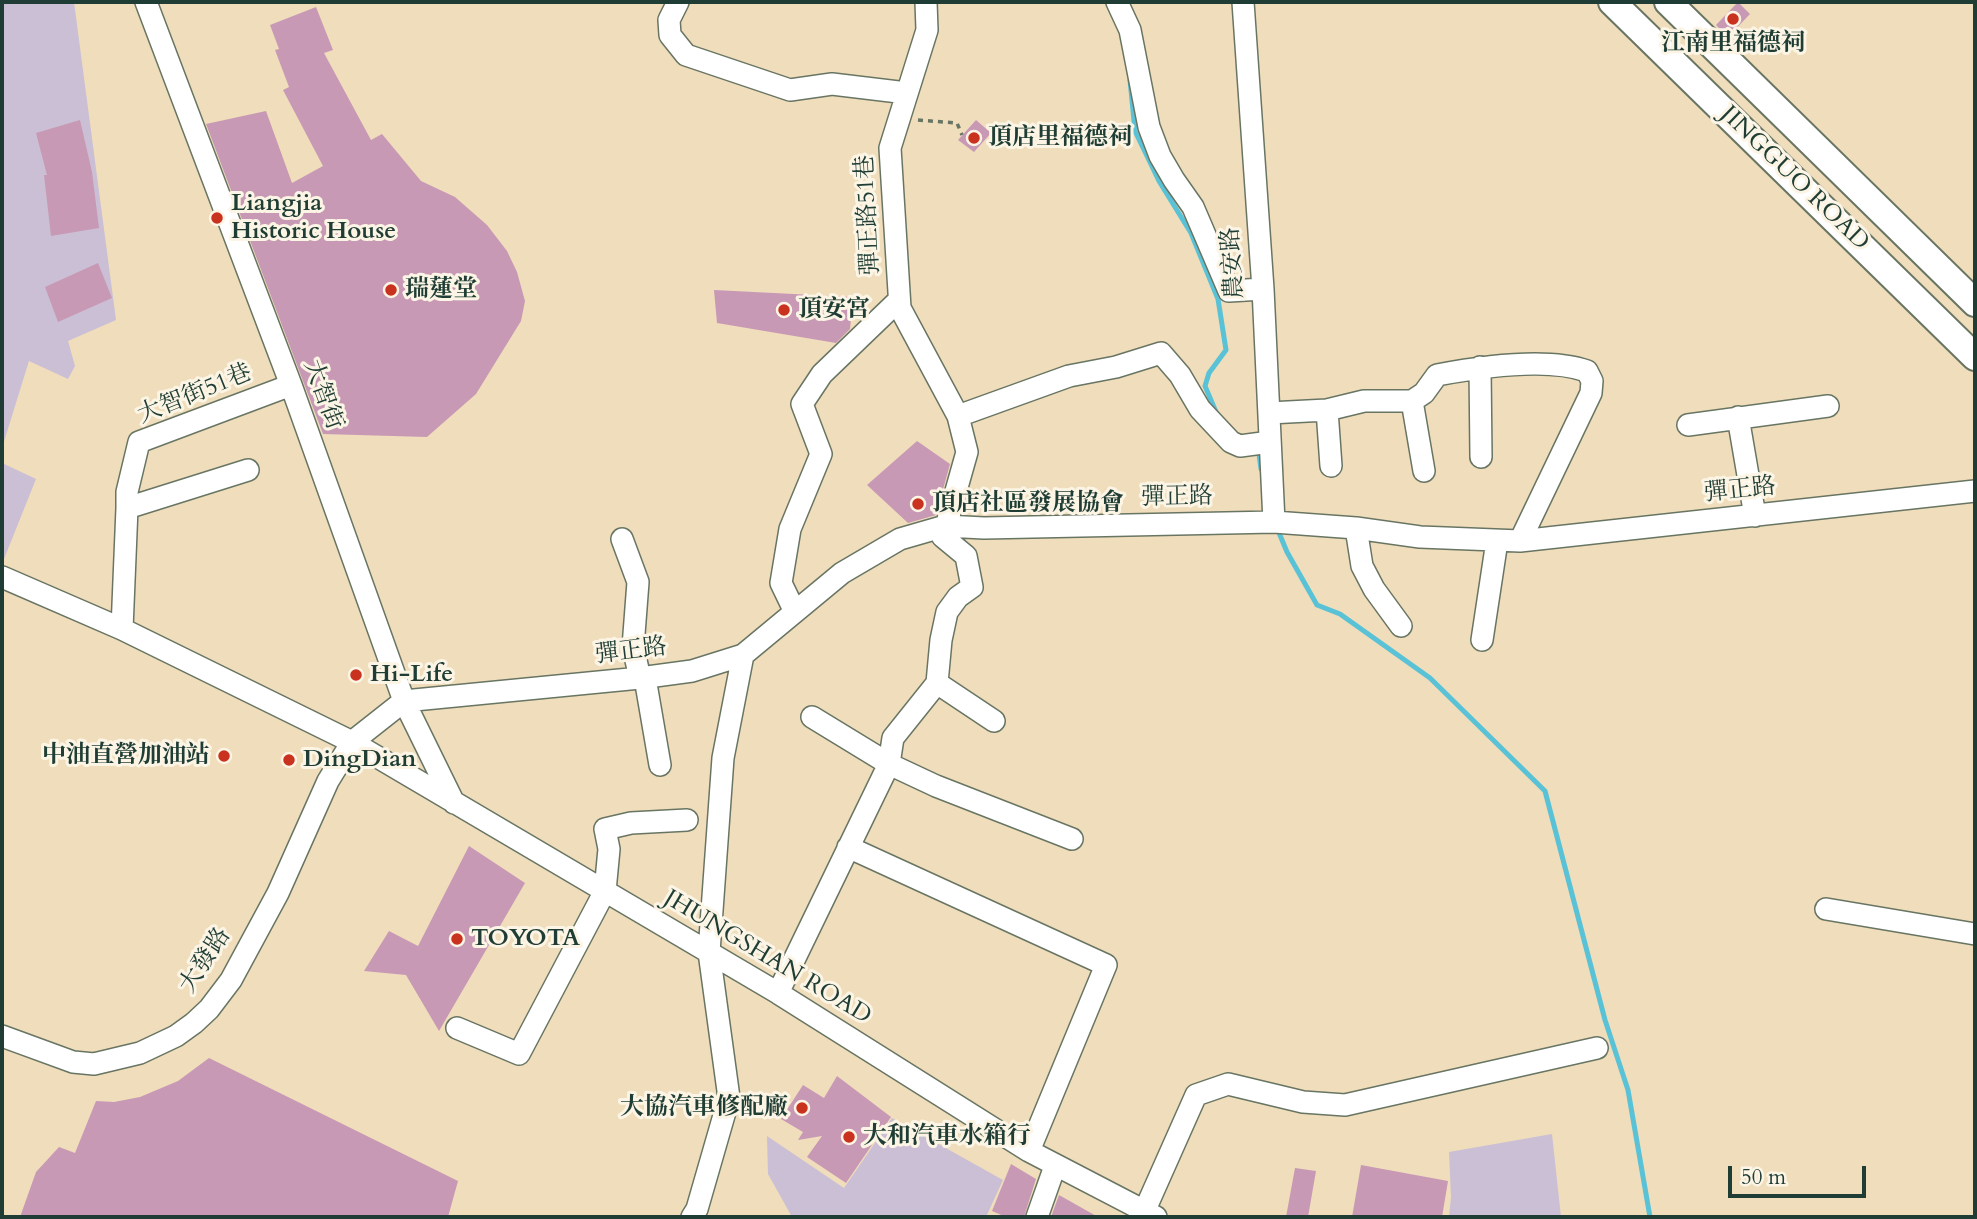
<!DOCTYPE html>
<html>
<head>
<meta charset="utf-8">
<style>
	body { margin:0 }
	#map { position:relative; width:1977px; height:1219px; overflow:hidden; background:#efddbb; font-family:Cardo,serif }
	canvas { display:block }
	.frame { position:absolute; inset:0; border:4px solid #1f3d34; pointer-events:none }
	.scale { position:absolute; left:1728px; top:1166px; width:138px; height:32px; box-sizing:border-box; border:4px solid #1f3d34; border-top:0; padding-left:9px; font-size:21px; line-height:24px; white-space:nowrap; color:#1f3d34; -webkit-text-stroke:5px #fcf5e5; paint-order:stroke }
</style>
</head>
<body>
<div id="map">
<canvas width="1977" height="1219"></canvas>
<div class="frame"></div>
<div class="scale">50 m</div>
</div>
<script>
const ctx = document.querySelector('canvas').getContext('2d');
ctx.lineJoin = 'round';
function fill(path, color) { ctx.fillStyle = color; ctx.fill(path, 'evenodd'); }
function trace(path, color, width, dash) { ctx.strokeStyle = color; ctx.lineWidth = width; ctx.lineCap = dash ? 'butt' : 'round'; ctx.setLineDash(dash || []); ctx.stroke(path); }
function drawText(font, color, halo, rows, align = 'center') {
  ctx.font = font + ' Cardo,"Noto Serif TC",serif'; ctx.lineWidth = 6; ctx.setLineDash([]); ctx.textBaseline = 'middle'; ctx.strokeStyle = halo; ctx.fillStyle = color; for (const [text, x, y, turn = 0] of rows) {
    ctx.save(); ctx.translate(x, y); ctx.rotate((+turn || 0) * Math.PI / 180); ctx.textAlign = isNaN(turn) ? turn : align; if (halo) ctx.strokeText(text, 0, 0); ctx.fillText(text, 0, 0); ctx.restore();
  }
}
const industrial = new Path2D(`
	M2 2H74L116 320 68 341 75 366 68 379 29 361 2 448Z
	M2 463 36 479 2 564Z
	M892 1118 1003 1180 986 1217H792L768 1174 767 1136 844 1188Z
	M1552 1134 1561 1217H1449L1451 1197 1449 1152Z`);
const stream = new Path2D(`
	M1130 80 1135 131 1159 181 1191 233 1218 299 1226 350 1209 373 1205 386 1216 412
	M1258 447 1261 469
	M1277 528 1287 552 1317 605 1340 614 1430 678 1545 791 1605 1020 1628 1090 1650 1217`);
const building = new Path2D(`
	M1738 2 1750 14 1728 37 1716 25Z
	M316 7 333 50 324 53 371 140 382 134 421 181 455 197 487 225 507 251 517 272 525 301 521 321 476 394 427 437 323 434 206 124 266 111 292 183 323 166 283 90 289 87 275 50 279 49 270 25Z
	M80 120 92 172 99 228 51 236 44 175H47L36 133Z
	M976 120 991 133 974 152 958 140Z
	M98 263 112 298 58 322 45 287Z
	M714 290 853 297 850 329 836 343 717 323Z
	M917 441 950 464 936 515 908 523 867 485Z
	M469 846 525 883 439 1031 406 975 364 971 389 931 418 946Z
	M209 1058 458 1181 448 1217H20L36 1172 59 1147 75 1153 96 1101 114 1102 140 1097 178 1081Z
	M837 1076 891 1117 846 1183 807 1157 822 1136 798 1140 803 1132 781 1119 803 1085 824 1098Z
	M1011 1164 1036 1179 1024 1217H1006L992 1211Z
	M1361 1165 1448 1181 1442 1217H1352Z
	M1295 1168 1316 1171 1308 1217H1286Z
	M1059 1195 1098 1217H1051Z`);
const path = new Path2D(`
	M918 120 957 123 962 135`);
const minor = new Path2D(`
	M146 2 291 385 404 701 454 803
	M678 2 669 20 670 35 686 55 790 90 832 84 907 93
	M1117 2 1130 30 1149 127 1160 156 1174 180 1193 207 1229 291 1263 289
	M1243 2 1263 289 1274 522
	M1480 367 1481 457
	M1412 401 1424 471
	M1327 410 1331 466
	M1269 413 1327 410 1364 401H1412L1424 393 1437 375C1479 367 1547 357 1587 371L1592 381 1591 393 1520 541
	M958 416 1069 376 1116 367 1161 353 1180 375 1200 409 1231 442 1240 446 1270 442
	M1738 417 1755 516
	M1688 425 1828 406
	M127 508V492L139 442 291 385
	M1356 528 1362 566 1374 589 1401 626
	M622 539 638 582 633 647 640 678
	M2 577 122 629 352 742 778 993 1029 1151 1156 1217
	M795 612 781 583 790 529 821 454 802 404 822 374 899 300
	M122 629 127 508 248 470
	M1482 640 1497 541
	M645 678 660 765
	M937 683 994 721
	M812 717 889 764 893 738 937 683 941 640 947 612 958 597 972 587 966 556 943 537 967 452 958 416 900 308 890 148 927 30 926 2
	M848 847 1106 965 1029 1151
	M1826 909 1975 934
	M778 993 889 764 936 786 1072 839
	M457 1028 519 1054 605 891 609 849 605 829 631 823 687 820
	M2 1036 73 1062 94 1064 140 1053 176 1036 194 1023 209 1009 231 980 278 893 328 781 352 742 404 701 640 678 692 671 743 655 842 573 900 539 945 526 984 528 1274 522 1356 528 1420 537 1520 541 1975 491
	M1144 1212 1196 1095 1228 1084 1303 1102 1345 1105 1597 1048
	M692 1217 697 1209 729 1098 709 952 723 758 743 655
	M1037 1217 1055 1166`);
const major = new Path2D(`
	M1612 2 1975 357
	M1668 2 1975 303`);
const markers = [
	[1733,19,7,"#c8321e"],
	[974,138,7,"#c8321e"],
	[217,218,7,"#c8321e"],
	[391,290,7,"#c8321e"],
	[784,310,7,"#c8321e"],
	[918,504,7,"#c8321e"],
	[356,675,7,"#c8321e"],
	[224,756,7,"#c8321e"],
	[289,760,7,"#c8321e"],
	[457,939,7,"#c8321e"],
	[802,1108,7,"#c8321e"],
	[849,1137,7,"#c8321e"]
];
const poiNames = [
	["江南里福德祠",1733,44,"center"],
	["頂店里福德祠",988,138],
	["Liangjia",231,204],
	["Historic House",231,232],
	["瑞蓮堂",405,290],
	["頂安宮",798,310],
	["頂店社區發展協會",932,504],
	["Hi-Life",370,675],
	["中油直營加油站",210,756,"right"],
	["DingDian",303,760],
	["TOYOTA",471,939],
	["大協汽車修配廠",788,1108,"right"],
	["大和汽車水箱行",863,1137]
];
const streetNames = [
	["JINGGUO ROAD",1794,179,44],
	["彈正路51巷",869,215,-93],
	["農安路",1234,263,-94],
	["大智街51巷",195,395,-22],
	["大智街",322,395,70],
	["彈正路",1740,491,-6],
	["彈正路",1177,498,-1],
	["彈正路",631,652,-7],
	["JHUNGSHAN ROAD",767,958,31],
	["大發路",206,961,-57]
];
fill(industrial, '#cbbfd5');
trace(stream, '#5ac2d6', 5);
fill(building, '#c899b5');
trace(minor, '#687563', 24);
trace(major, '#687563', 30);
trace(path, '#687563', 3.5, [5, 5]);
trace(minor, '#fff', 21);
trace(major, '#fff', 26);
for (const [x, y, r, color] of markers) { const dot = new Path2D(); dot.arc(x, y, r, 0, 2 * Math.PI); ctx.fillStyle = color; ctx.fill(dot); trace(dot, '#fcf5e5', 2.5); }
drawText('bold 24px', '#1f3d34', '#fcf5e5', poiNames, 'left');
drawText('24px', '#1f3d34', '#fcf5e5', streetNames);
</script>
</body>
</html>
